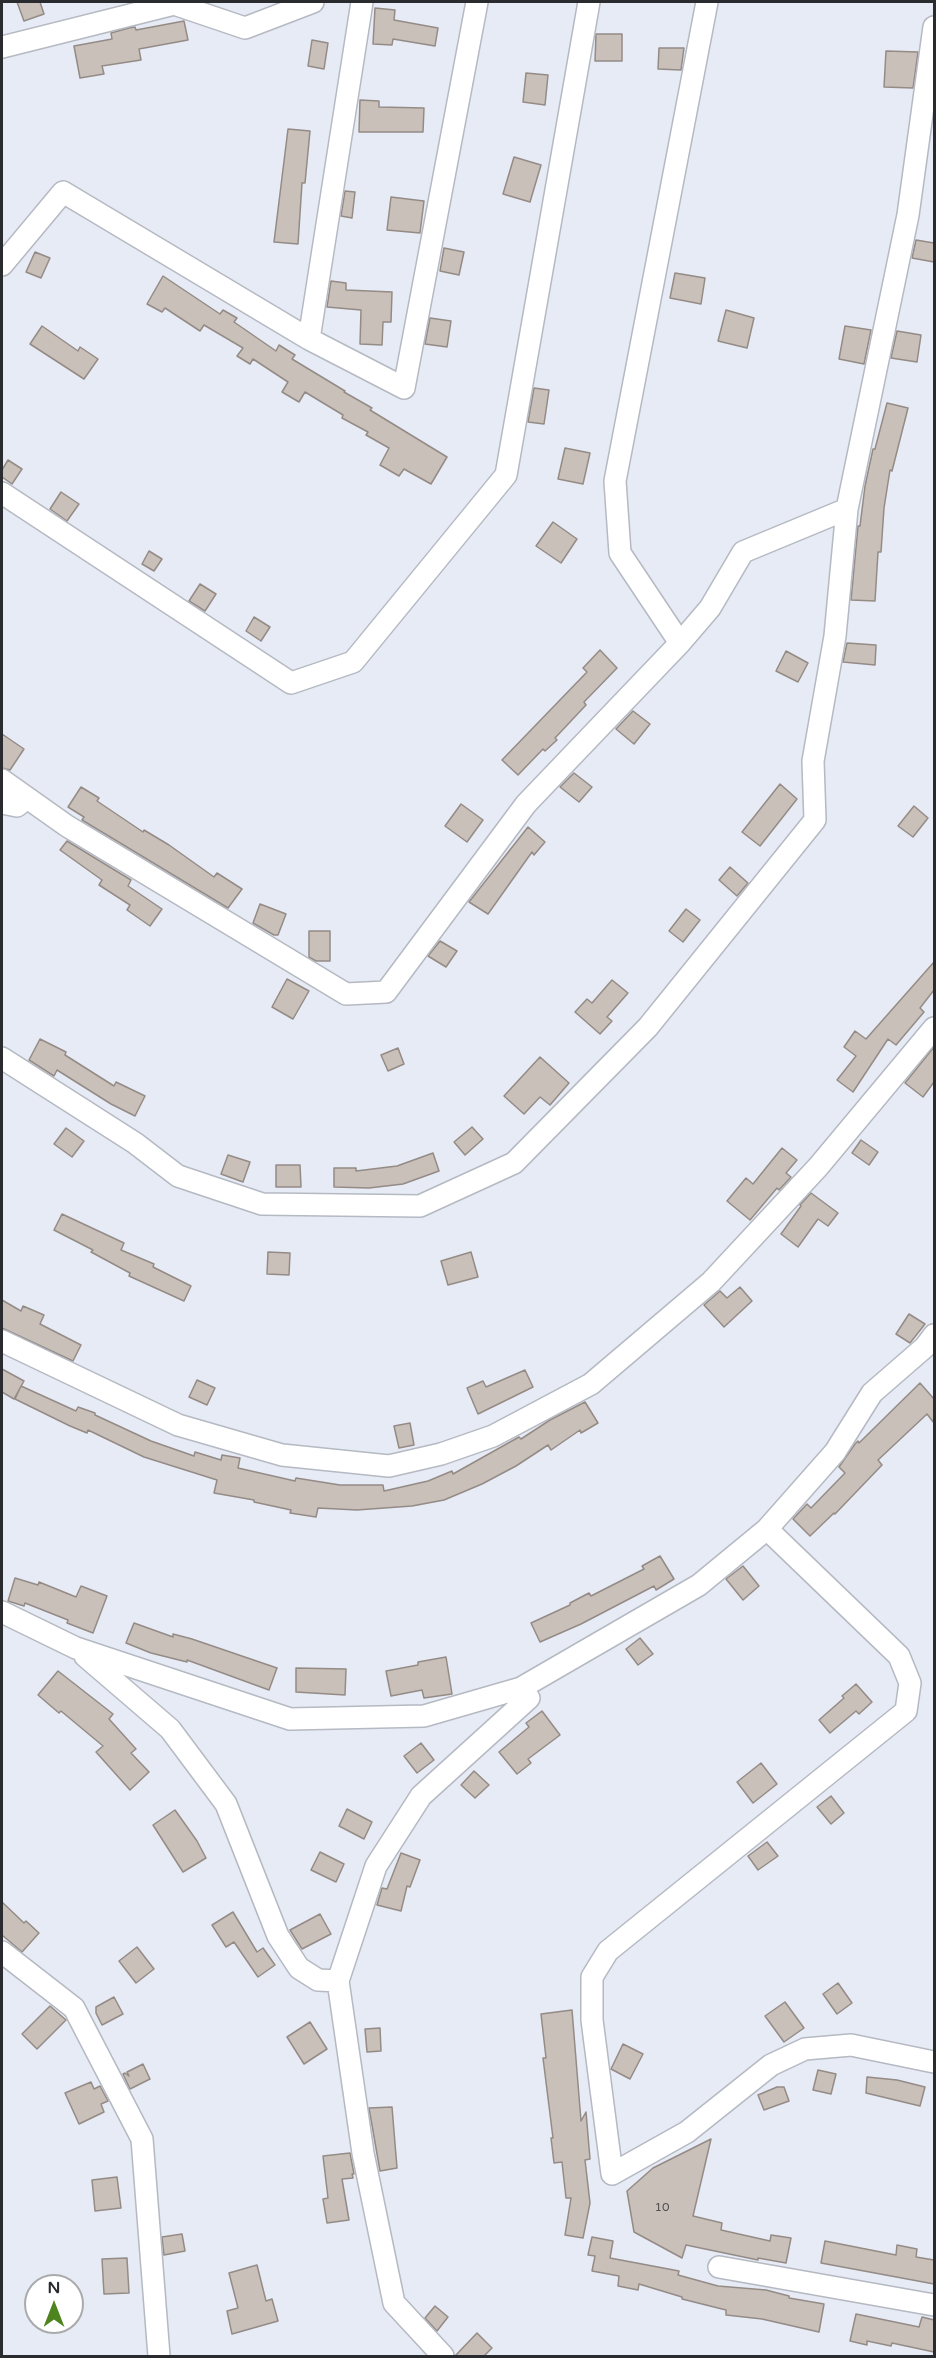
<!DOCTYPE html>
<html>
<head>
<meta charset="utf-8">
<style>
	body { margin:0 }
	#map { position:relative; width:936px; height:2358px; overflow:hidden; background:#e7ebf5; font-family:"Varela Round",sans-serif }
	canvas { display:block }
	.frame { position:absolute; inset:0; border:3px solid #292b2e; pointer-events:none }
	.north { position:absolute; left:24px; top:2274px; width:60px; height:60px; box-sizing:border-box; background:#fff; border:2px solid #a9aaab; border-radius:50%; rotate:0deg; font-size:16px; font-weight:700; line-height:24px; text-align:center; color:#292b2e }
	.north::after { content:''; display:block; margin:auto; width:21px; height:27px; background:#4d841e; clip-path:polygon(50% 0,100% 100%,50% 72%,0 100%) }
</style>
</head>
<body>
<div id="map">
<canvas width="936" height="2358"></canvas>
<div class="frame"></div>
<div class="north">N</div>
</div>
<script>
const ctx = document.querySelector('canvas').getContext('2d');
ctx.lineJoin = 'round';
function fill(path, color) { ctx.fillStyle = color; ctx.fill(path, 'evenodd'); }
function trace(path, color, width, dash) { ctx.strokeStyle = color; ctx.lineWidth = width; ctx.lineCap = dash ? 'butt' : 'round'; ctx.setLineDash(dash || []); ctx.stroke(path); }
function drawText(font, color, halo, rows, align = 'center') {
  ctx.font = font + ' "Varela Round",sans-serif'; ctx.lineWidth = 5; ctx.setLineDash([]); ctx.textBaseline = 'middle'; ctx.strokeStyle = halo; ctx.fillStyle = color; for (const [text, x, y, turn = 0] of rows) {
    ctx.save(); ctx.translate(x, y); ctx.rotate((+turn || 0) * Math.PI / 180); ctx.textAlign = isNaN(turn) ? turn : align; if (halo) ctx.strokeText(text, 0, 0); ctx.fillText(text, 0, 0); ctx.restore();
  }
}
const building = new Path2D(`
	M17 2H40L44 14 24 21Z
	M375 8 395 10 394 20 438 28 435 46 393 39 392 45 373 44Z
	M184 21 188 40 139 49 141 60 102 66 104 74 80 78 74 46 112 39 111 33 129 28 135 27 136 30Z
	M596 34H622V61H595Z
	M312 40 328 43 324 69 308 66Z
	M659 48H684L681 70 658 69Z
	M886 51 918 52 913 88 884 87Z
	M526 73 548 75 545 105 523 102Z
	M360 100 379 101V107L424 108 423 132H359Z
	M288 129 310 131 305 183H302L298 244 274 242Z
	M514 157 541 165 530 202 503 194Z
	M345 191 355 192 352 218 341 216Z
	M391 197 424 201 420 233 387 230Z
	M916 240 934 243V262L912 258Z
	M444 248 464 252 459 275 440 271Z
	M35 252 50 258 41 278 26 272Z
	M675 273 705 278 701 304 670 298Z
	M163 276 220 314 223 310 237 318 234 322 276 351 279 345 295 355 292 359 345 391 344 392 372 408 370 410 447 457 431 484 404 469 399 476 380 465 389 448 366 435 368 432 342 418 343 415 305 392 299 402 282 392 288 382 253 359 250 364 237 356 243 348 204 325 200 331 165 308 162 312 147 304Z
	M331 281 346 283V290L392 292 391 322H383L382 345 360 344 361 310 327 307Z
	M726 310 754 318 747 348 718 341Z
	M430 318 451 321 447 347 425 344Z
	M42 326 78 351 80 347 98 359 84 379 30 344Z
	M845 326 871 330 864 364 839 359Z
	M897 331 921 335 917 362 891 358Z
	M534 388 549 390 544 424 528 422Z
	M887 403 908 408 892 471 890 470 884 508 881 552H878L875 601 851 600 858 526H860L865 486 873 449H875Z
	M565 448 590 453 583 484 558 479Z
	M8 460 22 469 12 484 2 477V470Z
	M61 492 79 504 67 521 50 509Z
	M553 522 577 539 561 563 536 546Z
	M149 551 162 559 154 571 142 564Z
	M200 584 216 594 205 611 189 601Z
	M254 617 270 627 261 641 246 631Z
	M847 643 876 645 875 665 843 662Z
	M600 650 617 668 584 702 586 705 555 738 557 740 545 751 543 749 518 775 502 760 587 672 583 668Z
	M786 651 808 663 798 682 776 671Z
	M633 711 650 724 634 744 616 729Z
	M2 734 24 749 10 770 2 768Z
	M574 773 592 787 579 802 560 787Z
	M780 784 797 799 760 846 742 832Z
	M81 787 99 798 97 801 143 832 144 830 169 845 214 877 217 873 242 889 228 908 82 820 84 817 68 807Z
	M461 804 483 820 467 842 445 826Z
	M914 806 928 818 913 837 898 826Z
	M528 827 545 842 534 855 532 852 488 914 469 902Z
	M67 841 131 880 128 886 162 909 150 926 127 910 130 905 99 885 102 880 60 850Z
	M730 867 748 883 737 896 719 880Z
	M260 904 286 914 278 935H274L253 923Z
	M686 909 700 920 683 942 669 931Z
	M309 931H330V961H316L309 957Z
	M440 941 457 951 446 967 428 956Z
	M934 962V990L920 1008 924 1012 896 1045 888 1039 853 1092 837 1080 856 1056 844 1047 855 1031 866 1039Z
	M287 979 309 991 293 1019 272 1007Z
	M612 980 628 993 607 1017 612 1021 600 1034 575 1012 587 999 592 1003Z
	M40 1039 66 1052 65 1055 114 1086 116 1082 145 1096 135 1116 111 1104 57 1070 54 1076 29 1060Z
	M934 1047V1082L923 1097 905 1083Z
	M398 1048 404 1064 388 1071 381 1055Z
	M540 1057 569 1083 550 1105 540 1097 524 1114 504 1096Z
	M472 1127 483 1139 465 1155 454 1142Z
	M66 1128 84 1141 72 1157 54 1144Z
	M861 1140 878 1152 869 1165 852 1153Z
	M782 1148 797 1160 786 1173 791 1177 779 1190 777 1188 750 1220 727 1201 746 1178 753 1184Z
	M433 1153 439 1171 403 1184 369 1188 334 1187V1168H356V1171L397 1166Z
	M228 1155 250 1162 243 1182 221 1174Z
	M276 1165H300L301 1187H276Z
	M811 1193 838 1213 828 1226 818 1219 798 1247 781 1234 801 1206 800 1205Z
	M62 1214 124 1243 121 1250 154 1264 153 1267 191 1286 184 1301 129 1276 130 1273 91 1252 93 1250 54 1230Z
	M268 1252 290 1253 289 1275 267 1274Z
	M471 1252 478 1277 448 1285 441 1261Z
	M740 1287 752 1301 724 1327 704 1305 720 1291 727 1298Z
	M2 1300 21 1311 23 1306 44 1315 40 1324 81 1345 73 1361 2 1328Z
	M909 1314 925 1324 910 1343 896 1334Z
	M2 1369 24 1381 14 1399 2 1392Z
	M525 1370 533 1387 478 1414 467 1388 483 1381 486 1387Z
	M197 1380 215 1388 207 1405 189 1397Z
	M920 1383 934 1399V1423L927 1414 878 1460 882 1465 835 1514 834 1513 810 1536 793 1519 807 1504 811 1508 845 1473 839 1467 855 1444 858 1441 859 1443Z
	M21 1386 76 1411 78 1407 95 1413V1415L151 1441 194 1456 195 1452 221 1460 222 1455 240 1458 238 1468 295 1481 296 1478 340 1485H383L384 1491 428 1481 452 1471 453 1474 519 1437 521 1439 550 1420 585 1402 598 1423 581 1433 580 1430 551 1450 548 1445 516 1466 482 1484 444 1500 412 1506 357 1510 318 1508 316 1517 290 1513 291 1510 254 1502V1500L214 1493 217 1480 144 1457 88 1430 87 1433 70 1426 15 1399Z
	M410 1423 414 1445 399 1448 394 1426Z
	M660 1556 674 1579 656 1590 654 1586 581 1624 540 1642 531 1623 570 1605V1603L589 1593 591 1596 644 1569 642 1566Z
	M743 1566 759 1586 743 1600 726 1579Z
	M15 1578 38 1585 39 1582 76 1597 81 1586 107 1596 93 1633 67 1623 68 1620 25 1603 24 1606 8 1601Z
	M134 1623 173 1637V1634L192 1639 277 1668 269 1690 187 1660V1662L151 1653 126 1643Z
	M640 1638 653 1654 638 1665 626 1649Z
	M446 1657 452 1694 424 1698 422 1690 391 1696 386 1671 418 1665V1662Z
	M296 1668 346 1669 345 1695 296 1692Z
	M58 1671 113 1714 109 1719 136 1749 131 1753 149 1772 130 1790 96 1752 103 1746 61 1711 59 1713 38 1695Z
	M856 1684 872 1702 859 1714 856 1711 830 1733 819 1720 844 1698 842 1696Z
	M542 1711 560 1735 528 1759 531 1763 517 1774 499 1752 529 1727 526 1723Z
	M421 1743 434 1760 417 1773 404 1756Z
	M761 1763 777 1784 753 1803 737 1782Z
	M474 1771 489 1785 475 1798 461 1785Z
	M831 1796 844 1813 831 1824 817 1807Z
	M347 1809 372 1822 364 1839 339 1826Z
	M175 1810 197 1841 206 1858 183 1872 153 1825Z
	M767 1842 778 1856 758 1870 748 1856Z
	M320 1852 344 1864 336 1882 311 1870Z
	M401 1853 420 1860 410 1887 407 1886 401 1911 377 1905 382 1888 387 1889Z
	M2 1902 24 1923 26 1921 39 1933 22 1952 2 1935Z
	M233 1912 257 1952 263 1948 275 1965 258 1977 234 1942 226 1947 212 1925Z
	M320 1914 331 1934 302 1949 290 1930Z
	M137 1947 154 1969 136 1983 119 1961Z
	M838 1983 852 2003 837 2014 823 1994Z
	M114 1997 123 2014 102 2025 96 2013V2007Z
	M785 2002 804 2028 784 2042 765 2016Z
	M50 2006 66 2020 37 2049 22 2034Z
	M572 2010 581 2121 586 2112 590 2159 585 2160 590 2203 583 2238 565 2235 571 2198H566L562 2162 554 2163 551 2138H553L543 2058H546L541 2014Z
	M310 2022 327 2049 304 2064 287 2037Z
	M380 2028 381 2051 367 2052 365 2029Z
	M623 2044 643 2054 630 2079 611 2069Z
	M143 2064 150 2079 130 2089 123 2074 125 2073 129 2076 127 2072Z
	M818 2070 836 2074 831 2094 813 2090Z
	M867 2077 897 2080 925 2087 920 2106 866 2093Z
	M91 2082 94 2089 100 2086 108 2101 101 2104 104 2112 79 2124 65 2093Z
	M777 2087H784L789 2101 764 2110 758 2095Z
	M392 2107 397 2168 380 2171 369 2108Z
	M711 2139 693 2216 722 2223 721 2230 770 2241 771 2235 791 2238 786 2263 758 2258V2260L686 2245 682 2258 634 2232 627 2191 653 2168Z
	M350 2153 354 2174H352L353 2178 342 2179 349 2220 327 2223 323 2199 328 2198 323 2156Z
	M117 2177 121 2208 95 2211 92 2180Z
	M182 2234 185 2251 164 2255 162 2237Z
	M592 2237 613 2241 610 2258 679 2271 678 2275 718 2286 766 2290 789 2296V2298L824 2304 819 2332 762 2319 726 2315V2310L682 2299V2297L639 2284 638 2290 618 2286 619 2276 592 2271 595 2256 588 2255Z
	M825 2241 896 2255 897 2245 917 2249 916 2257 934 2260V2284L821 2263Z
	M127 2258 129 2293 104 2294 102 2259Z
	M257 2265 266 2301 272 2299 278 2321 232 2334 227 2311 238 2308 229 2273Z
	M435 2306 448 2317 437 2331 425 2318Z
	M856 2314 919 2327 922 2317 934 2320V2352L892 2343 891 2346 867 2341V2345L850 2341Z
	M477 2333 492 2348 484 2356H455Z`);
const street = new Path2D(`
	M2 47 174 4 245 28 313 2
	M2 265 63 192 309 339 404 388 477 2
	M309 339 362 2
	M2 493 291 683 353 662 506 475 589 2
	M680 643 620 553 615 481 707 2
	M2 780 67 826 346 994 386 992 526 804 680 643 710 608 743 552 847 509
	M2 803 17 806 27 798
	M2 1058 135 1143 178 1176 262 1204 420 1206 514 1163 648 1027 815 820 813 761 835 636 847 509 908 215 934 27
	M2 1341 178 1425 282 1455 389 1466 441 1454 493 1436 591 1384 711 1282 818 1167 934 1028
	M767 1529 899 1656 910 1683 906 1711 608 1951 592 1977V2020L612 2174 687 2132 771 2065 805 2049 851 2045 934 2062
	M2 1612 76 1648 290 1719 424 1716 521 1688 699 1585 767 1529 835 1452 872 1393 925 1347 934 1335
	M85 1656 170 1729 226 1804 278 1936 299 1968 318 1980 338 1981
	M2 1952 74 2008 142 2139 159 2356
	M719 2267 934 2305
	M443 2356 394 2303 363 2153 338 1981 376 1866 421 1796 529 1698`);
const numberNames = [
	["10",662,2208]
];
fill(building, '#c9c0ba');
trace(building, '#948b86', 1.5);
trace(street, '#b5b9c2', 24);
trace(street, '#fff', 21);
drawText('12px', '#515051', null, numberNames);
</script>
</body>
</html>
